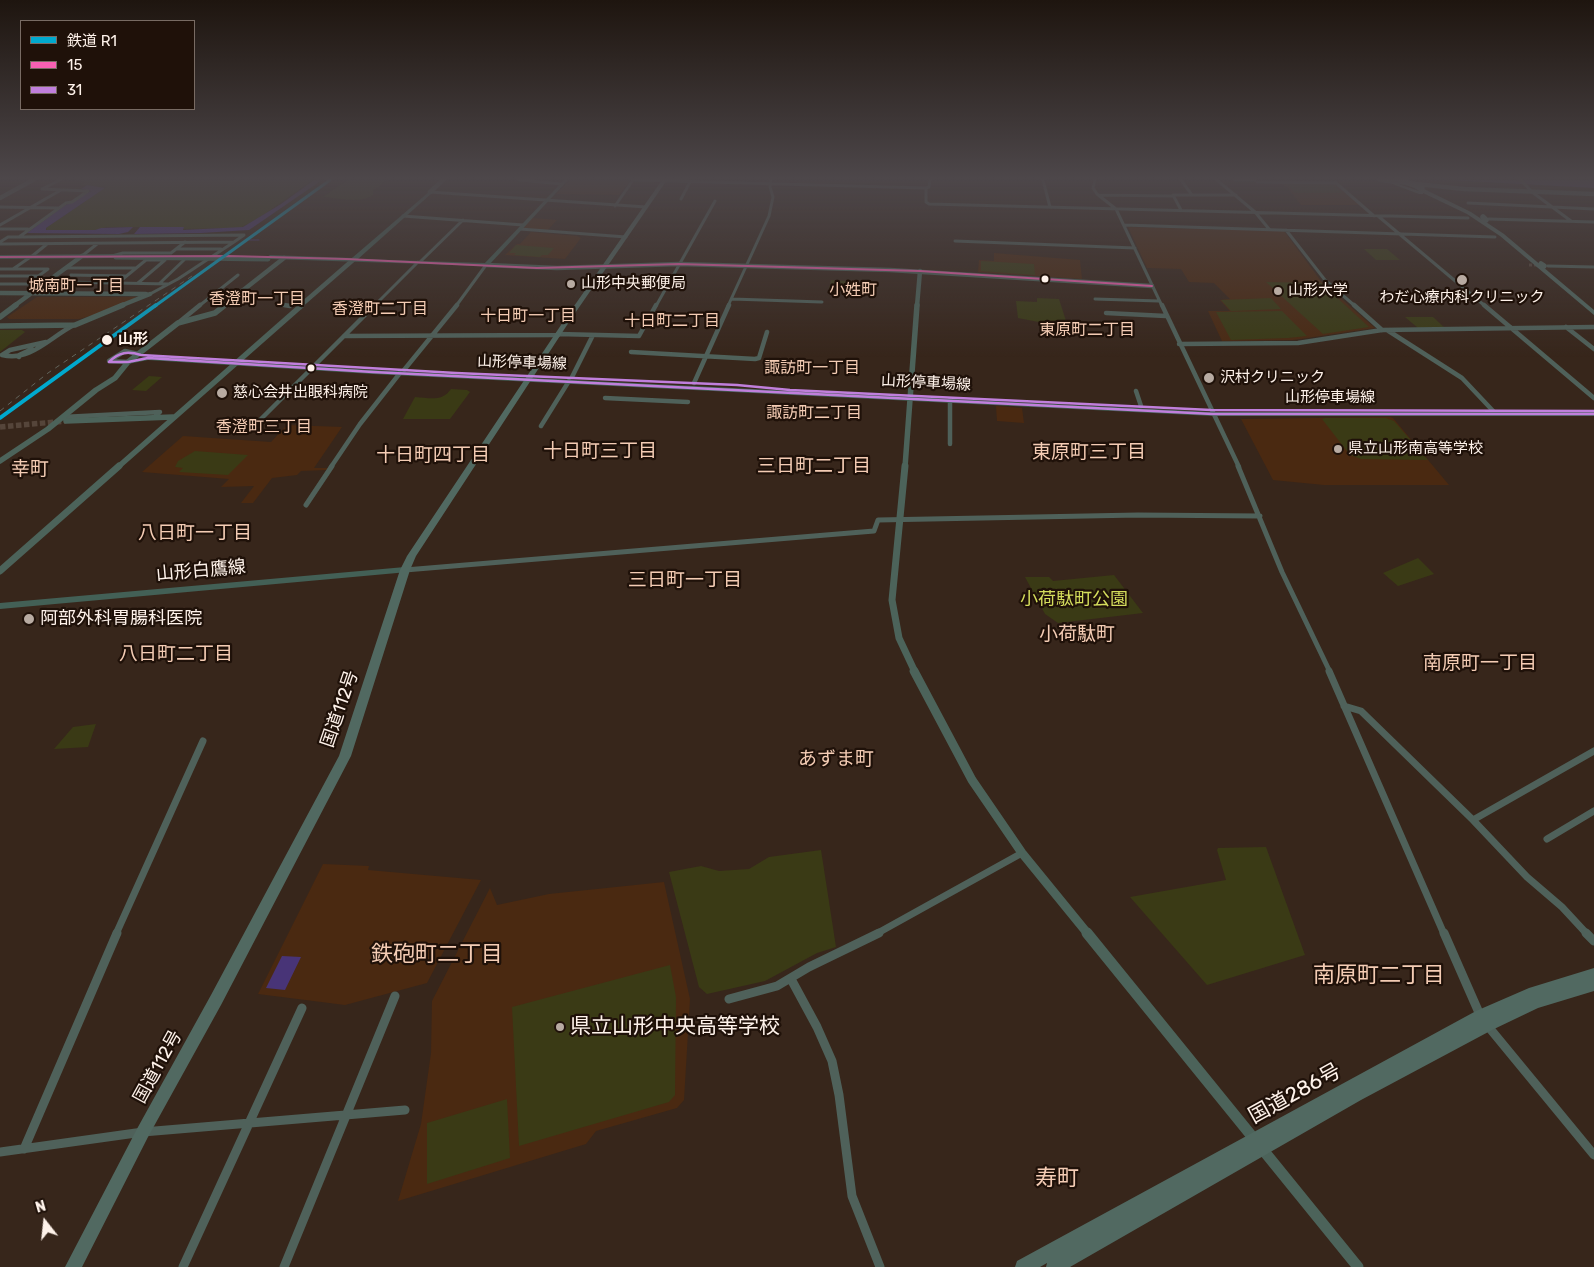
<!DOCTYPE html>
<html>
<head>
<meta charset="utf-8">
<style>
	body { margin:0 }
	#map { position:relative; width:1594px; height:1267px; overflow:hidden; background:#37261b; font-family:Rubik,"Noto Sans JP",sans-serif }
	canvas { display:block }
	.legend { position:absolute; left:20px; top:20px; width:175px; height:90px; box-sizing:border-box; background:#1f1109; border:1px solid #786b63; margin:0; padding:6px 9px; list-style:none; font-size:15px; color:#fef2ea }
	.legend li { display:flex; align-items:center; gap:10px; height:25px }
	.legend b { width:25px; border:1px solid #786b63 }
	.north { position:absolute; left:20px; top:1197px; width:50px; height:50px; -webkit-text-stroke:4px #1f1109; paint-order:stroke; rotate:344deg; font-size:14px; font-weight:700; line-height:20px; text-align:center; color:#fef2ea }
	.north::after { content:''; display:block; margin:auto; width:18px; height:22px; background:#fef2ea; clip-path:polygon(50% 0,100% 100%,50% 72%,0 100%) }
</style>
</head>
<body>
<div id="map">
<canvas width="1594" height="1267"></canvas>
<ul class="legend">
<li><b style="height:6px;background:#00a9ce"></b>鉄道 R1</li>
<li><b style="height:6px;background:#f860b3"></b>15</li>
<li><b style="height:6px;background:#c07fdc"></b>31</li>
</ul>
<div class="north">N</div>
</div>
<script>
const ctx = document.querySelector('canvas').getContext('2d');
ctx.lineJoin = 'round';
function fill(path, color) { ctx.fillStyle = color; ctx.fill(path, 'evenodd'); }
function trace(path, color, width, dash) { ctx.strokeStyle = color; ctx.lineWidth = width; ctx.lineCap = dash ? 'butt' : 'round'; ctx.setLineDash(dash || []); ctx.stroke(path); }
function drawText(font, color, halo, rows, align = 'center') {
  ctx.font = font + ' Rubik,"Noto Sans JP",sans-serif'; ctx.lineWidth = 4.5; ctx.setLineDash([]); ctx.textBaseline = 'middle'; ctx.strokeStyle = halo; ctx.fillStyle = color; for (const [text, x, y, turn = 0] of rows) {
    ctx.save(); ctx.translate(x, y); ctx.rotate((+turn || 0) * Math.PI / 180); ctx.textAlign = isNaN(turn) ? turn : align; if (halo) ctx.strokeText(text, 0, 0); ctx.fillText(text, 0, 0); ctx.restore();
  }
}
const built = new Path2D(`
	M570 180H631L619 195 556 194Z
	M1279 183 1335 184 1360 205H1301L1288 188Z
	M532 218 557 220 548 230 522 228Z
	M1128 227 1284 231 1321 281 1375 328 1293 340 1222 341 1208 311H1230L1220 300 1230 299 1214 283 1189 282 1181 269 1147 268Z
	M531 232 577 236 581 238 565 259 505 255 517 244H520Z
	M994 253 1080 260 1082 279 978 272 979 260 994 261Z
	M37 297H135V299L98 314 79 319H9L7 317Z
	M996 406 1022 408 1024 423 997 421Z
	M1390 417 1393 418 1449 485H1324L1273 480 1241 419Z
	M287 425 342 427 314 468H328L326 470 301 471 297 475 272 478 253 503H241L254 486 221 487 229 479 142 472 183 436 271 442Z
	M323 864 369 866 368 870 481 880 427 983 345 1005 258 994Z
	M664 882 690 999 684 1100 677 1108 596 1131 586 1144 398 1201 421 1124 431 1053 432 1001 490 888 497 905 549 894Z`);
const green = new Path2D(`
	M74 180H313L259 218 240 228 184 229V227H107L95 230H47L46 228 106 187 80 185 85 182Z
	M347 180H386L379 187 373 190V195C361 204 338 198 323 197Z
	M1287 184 1334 185 1343 193H1295Z
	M516 245 554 248 548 255H542L540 257 514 255 516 253H509Z
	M1364 249H1387L1400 260H1376Z
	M981 261 1034 264 1035 275 981 271Z
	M831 280 849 281V283L858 284 857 291 829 290Z
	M1266 282 1321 283 1369 327 1323 334Z
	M1037 298 1059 299 1067 324 1044 323 1018 318 1016 301 1037 302Z
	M1271 298 1281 309 1231 311 1221 300Z
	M1282 311 1307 336 1288 338 1231 340 1216 312Z
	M1405 317H1433L1444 327 1418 328Z
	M0 330H22L25 332 0 352Z
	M149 376 162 377 146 391 132 390Z
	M451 389 467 390 470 392 450 419H403L415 397C430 398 442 402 451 389Z
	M1325 418H1386L1394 421 1428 460 1361 459 1350 455 1322 419Z
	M195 451 248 455 228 475 179 472 183 468 175 467 178 461Z
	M1418 558 1434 574 1398 586 1383 573Z
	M1114 575 1143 613 1058 623 1045 614 1025 577H1049L1053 581Z
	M96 724 88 747 54 749 73 727Z
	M1266 847 1305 955 1207 985 1130 897 1226 880 1217 850 1218 848Z
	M821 850 836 947 817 953 765 981 707 994 699 987 669 872 701 866 719 871 749 869 769 857Z
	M670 965 676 997 675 1095 669 1102 519 1146 512 1007Z
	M507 1099 510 1158 427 1184V1123Z`);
const water = new Path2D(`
	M314 180H322L249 230 201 233 134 234 140 227H184L183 230 243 227 281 204Z
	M1446 180H1594V188Z
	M87 185 105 188 46 228V230H95L101 228 133 227 128 232 119 234 27 233 64 206 91 191 81 189Z
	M282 956 301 957 285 990 266 988Z`);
const stream = new Path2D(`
	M249 240H259`);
const streetTunnel = new Path2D(`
	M1529 265H1541`);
const secondaryTunnel = new Path2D(`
	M0 427 66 421`);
const streetFar4 = new Path2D(`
	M60 180 42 189 88 191 72 202 66 203 19 237 244 235 234 242
	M519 180 562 184
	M635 180 926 188V202L929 204 1468 218
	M1043 180 1050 207
	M1095 180 1093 188 1097 194 1116 209 1162 306
	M1181 180 1192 195
	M1217 180 1255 212 1269 229
	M1235 180H1255
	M1521 180 1532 192 1571 221
	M1257 182 1336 183
	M1335 182 1374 216
	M926 188 929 187 930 180
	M430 192 646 207
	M1098 195 1173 196
	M681 199 690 182
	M1468 203 1594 209
	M615 206 633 180
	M0 207 58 208
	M1181 210 1173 195H1236
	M403 216 523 225
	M1378 216 1485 306
	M1489 219 1594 222
	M0 225 61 190
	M1124 225 1495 237
	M0 229H28
	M520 229 626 237
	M1286 230 1325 280 1355 306
	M955 241 1135 248
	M0 242 8 237H19
	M0 244 234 242 178 279 150 294
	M178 249H221
	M82 256 97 244
	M112 256 123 253H171L185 242
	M31 257 47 244
	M420 262 463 220
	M1548 266 1594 267
	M66 268H136
	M0 269H48L29 283
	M13 269 29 258
	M71 275 126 276
	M0 276H38
	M62 282 169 284
	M118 283 146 260H165
	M138 283 165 260
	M160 283 184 260
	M0 284H44
	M732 299 822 302
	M1095 299 1159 301
	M283 305 290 306
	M199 306 238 275
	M374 306 418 262
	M456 306 486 265
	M656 306 715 201
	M728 306 769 216 773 197 770 187 771 180`);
const streetFar3 = new Path2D(`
	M284 305 290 306
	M1162 305 1239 467
	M1354 305 1382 330
	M1484 305 1594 398
	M1106 313 1166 316
	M178 323 200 305
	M1566 327 1594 349
	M1387 330 1462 378 1495 413
	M558 334 639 336 656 305
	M344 336 558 335
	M46 342 10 350 2 355C31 362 50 337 74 325
	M1179 344 1298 343 1382 330 1594 327
	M631 352 755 359 759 358 767 332
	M19 357 17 356 32 349
	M128 362 109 361 125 351 138 354
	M404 370 457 305
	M572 377 593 335
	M694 383 729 305
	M1136 391 1141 406
	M605 398 688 402
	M950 400V444
	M63 417 160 412 155 417
	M259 421 375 305
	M541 426 569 381
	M331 467 360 424 400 373`);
const streetFar2 = new Path2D(`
	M1238 466 1282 572 1330 672
	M306 505 332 466
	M405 570 874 531 878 520 1138 515 1260 516`);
const streetFar1 = new Path2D(`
	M1329 671 1444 934
	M1344 706 1361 711 1473 820 1527 877 1562 907 1587 934
	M1473 820 1594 751
	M1547 839 1594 811
	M116 934 203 741
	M876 934 1022 853`);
const street = new Path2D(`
	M1444 933 1480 1015
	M1586 933 1594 941
	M791 979 817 1027 832 1061 839 1095 852 1196 880 1267
	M729 999 777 986 809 967 879 933
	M1487 1025 1594 1155
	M24 1149 117 933
	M0 1152 143 1132 405 1110
	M183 1267 302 1008
	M284 1267 395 996`);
const secondaryFar4 = new Path2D(`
	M1380 180 1464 189 1594 194
	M430 192 443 180
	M0 198 33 180
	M486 265 557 268 679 264 890 270 1152 286
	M0 293 146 294
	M14 306 82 256
	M120 306 150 294
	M223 306 284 258
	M300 306 353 260
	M917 306 920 271`);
const secondaryFar3 = new Path2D(`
	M0 317 16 305
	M0 326 75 325 123 305
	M66 421 173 417
	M0 461 48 429 96 390 115 378 128 362 178 323 215 313 225 305
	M118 467 302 305
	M905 467 917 305`);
const secondaryFar2 = new Path2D(`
	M905 466 892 600 899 638 915 672
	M0 571 119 466`);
const secondaryFar1 = new Path2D(`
	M914 671 972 780 1022 853 1088 934`);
const secondary = new Path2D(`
	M1087 933 1358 1267`);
const primary = new Path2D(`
	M564 180H568L488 266 270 259 267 257 270 255 352 258 430 191 432 193 358 259 485 263Z
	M0 255 119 254 122 256 119 258 0 259Z
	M148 356 373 370 1213 412H1594V416H1213L373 374 148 360 128 364 125 362Z
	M405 567 408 568 409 570 408 572 0 609V603Z`);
const highway = new Path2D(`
	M662 180H667L571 319 416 556 410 570 351 756 221 1005 148 1137 82 1267H65L138 1127 211 995 339 756 400 570 407 556 565 319Z
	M1387 180 1419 191 1413 187 1418 186 1471 212 1504 234 1594 310V315L1500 236 1467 214 1423 193V194H1419L1387 182Z
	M1594 968V991L1538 1008 1492 1030 1361 1100 1070 1267H1046L1047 1263 1040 1267H1015L1017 1261 1476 1011 1529 988Z`);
const rail = new Path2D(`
	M0 411 48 373 195 274`);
const primaryBridge = new Path2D(`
	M116 257 268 259`);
const highwayBridge = new Path2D(`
	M1400 180 1422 188
	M1483 217 1486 220
	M1541 264 1544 266`);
const bus1 = new Path2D(`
	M0 257 229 256 346 259 537 268 679 264 920 271 1152 286`);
const bus2 = new Path2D(`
	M1594 411 1211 410 790 390 737 385 456 373 141 355C128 351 119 352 109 362H128L148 358 373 372 1213 414H1594`);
const rail1Far1 = new Path2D(`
	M155 306 330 180`);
const rail1 = new Path2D(`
	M0 418 156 305`);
const markers = [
	[1045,279,4.5,"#fef2ea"],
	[1462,280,6,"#b8aba2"],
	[571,284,5,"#b8aba2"],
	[1278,291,5,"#b8aba2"],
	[107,340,6,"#fef2ea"],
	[311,368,4.5,"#fef2ea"],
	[1209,378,6,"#b8aba2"],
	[222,393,6,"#b8aba2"],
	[1338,449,5,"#b8aba2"],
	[29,619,6,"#b8aba2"],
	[560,1027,5,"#b8aba2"]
];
const farPoinames = [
	["山形中央郵便局",581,284],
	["山形大学",1288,291],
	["わだ心療内科クリニック",1462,298,"center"],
	["沢村クリニック",1220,378],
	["慈心会井出眼科病院",233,393],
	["県立山形南高等学校",1348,449]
];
const farStopnames = [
	["山形",118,340]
];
const farStreetnames = [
	["山形停車場線",522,363,2],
	["山形停車場線",926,383,3],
	["山形停車場線",1330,398]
];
const farNeighbourhoodnames = [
	["城南町一丁目",76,286],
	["小姓町",853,290],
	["香澄町一丁目",257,299],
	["香澄町二丁目",380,309],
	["十日町一丁目",528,316],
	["十日町二丁目",672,321],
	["東原町二丁目",1087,330],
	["諏訪町一丁目",812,368],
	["諏訪町二丁目",814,413],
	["香澄町三丁目",264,427]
];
const streetNames = [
	["山形白鷹線",201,571,-5],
	["国道112号",340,709,-71],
	["国道112号",158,1067,-61]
];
const parkNames = [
	["小荷駄町公園",1074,600]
];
const poiNames = [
	["阿部外科胃腸科医院",40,619]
];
const neighbourhoodNames = [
	["十日町三丁目",600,452],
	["東原町三丁目",1089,453],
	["十日町四丁目",433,456],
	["三日町二丁目",814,467],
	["幸町",30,470],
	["八日町一丁目",195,534],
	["三日町一丁目",685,581],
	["小荷駄町",1077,635],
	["八日町二丁目",176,655],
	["南原町一丁目",1480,664],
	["あずま町",836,760]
];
const nearPoinames = [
	["県立山形中央高等学校",570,1027]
];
const nearStreetnames = [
	["国道286号",1295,1094,-29]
];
const nearNeighbourhoodnames = [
	["鉄砲町二丁目",437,955],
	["南原町二丁目",1379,976],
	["寿町",1057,1179]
];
fill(built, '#4a2911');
fill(green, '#3a3a15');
fill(water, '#483477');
trace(stream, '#483477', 1);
trace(streetTunnel, '#55453a', 3, [3, 2]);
trace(secondaryTunnel, '#55453a', 5.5, [5.5, 2.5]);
trace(streetFar4, '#4f615a', 3);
trace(streetFar3, '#4f615a', 4.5);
trace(streetFar2, '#4f615a', 5);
trace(streetFar1, '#4f615a', 7);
trace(street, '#4f615a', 9);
trace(secondaryFar4, '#4c635a', 4.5);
trace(secondaryFar3, '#4c635a', 5.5);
trace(secondaryFar2, '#4c635a', 7);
trace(secondaryFar1, '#4c635a', 9);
trace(secondary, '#4c635a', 11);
fill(primary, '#436056');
fill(highway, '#516961');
trace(rail, '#62645c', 1, [5, 5]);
trace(primaryBridge, '#436056', 5);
trace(highwayBridge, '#516961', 5.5);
trace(bus1, '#f860b3', 2);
trace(bus2, '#c07fdc', 2.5);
trace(rail1Far1, '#00a9ce', 3);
trace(rail1, '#00a9ce', 4);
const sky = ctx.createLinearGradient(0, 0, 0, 357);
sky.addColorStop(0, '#1e150f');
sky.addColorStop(0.5, '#4d474a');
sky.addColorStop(1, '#4d474a00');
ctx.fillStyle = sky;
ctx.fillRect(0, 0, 1594, 357);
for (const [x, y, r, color] of markers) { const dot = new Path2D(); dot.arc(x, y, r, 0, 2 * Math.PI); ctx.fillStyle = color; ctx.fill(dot); trace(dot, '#1f1109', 2); }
drawText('15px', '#fef2ea', '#1f1109', farPoinames, 'left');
drawText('bold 15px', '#fef2ea', '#1f1109', farStopnames, 'left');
drawText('15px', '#fef2ea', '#1f1109', farStreetnames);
drawText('16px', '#f4ccb4', '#1f1109', farNeighbourhoodnames);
drawText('18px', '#fef2ea', '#1f1109', streetNames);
drawText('18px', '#d4dd5c', '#1f1109', parkNames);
drawText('18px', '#fef2ea', '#1f1109', poiNames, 'left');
drawText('19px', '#f4ccb4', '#1f1109', neighbourhoodNames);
drawText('21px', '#fef2ea', '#1f1109', nearPoinames, 'left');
drawText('21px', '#fef2ea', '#1f1109', nearStreetnames);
drawText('22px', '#f4ccb4', '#1f1109', nearNeighbourhoodnames);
</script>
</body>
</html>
